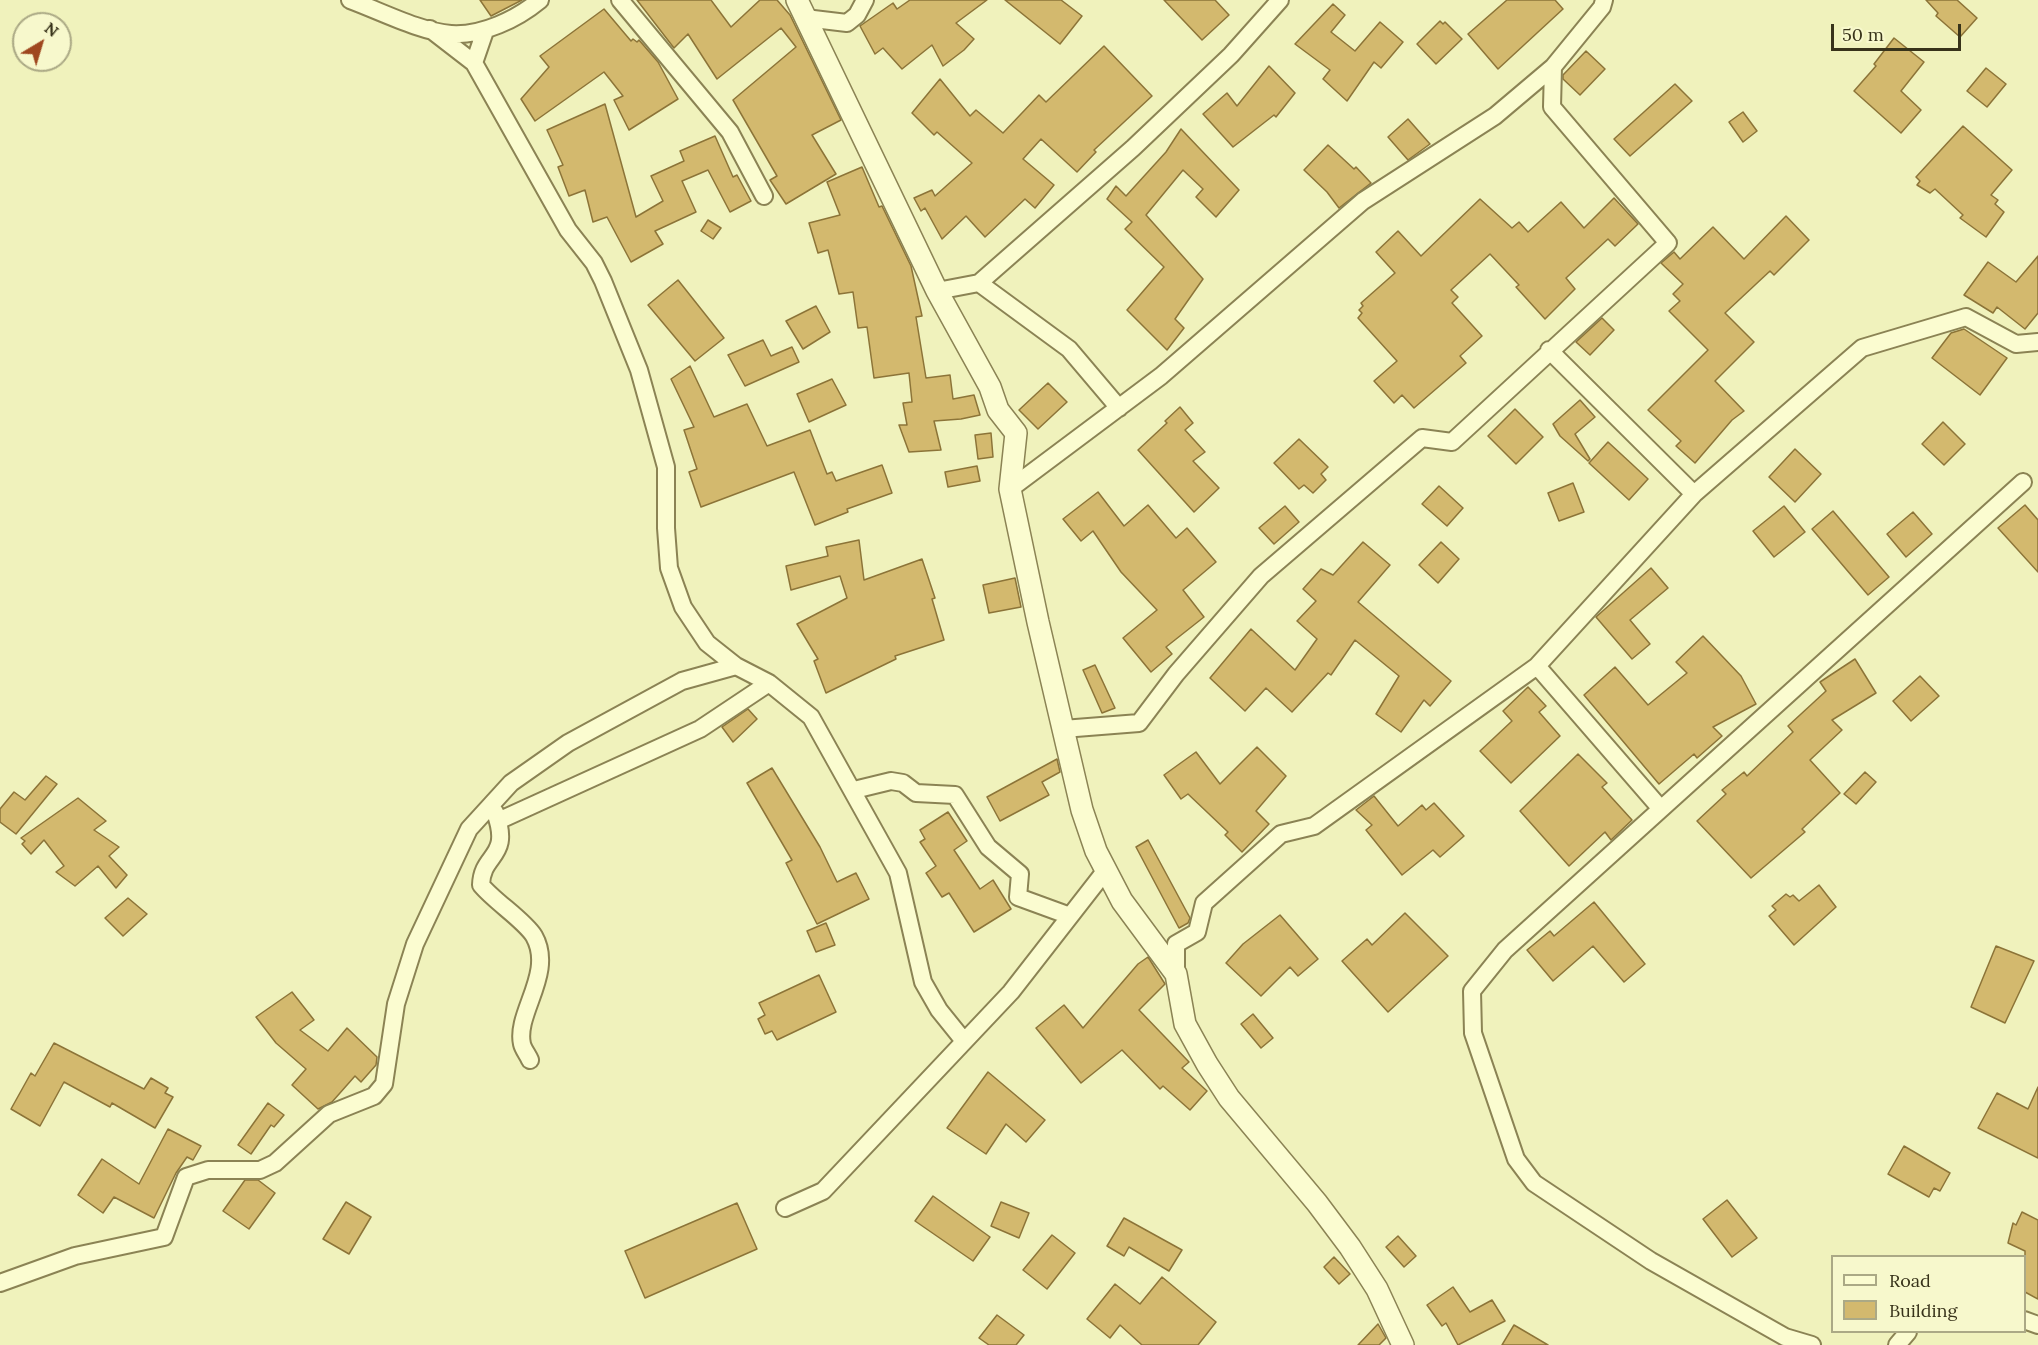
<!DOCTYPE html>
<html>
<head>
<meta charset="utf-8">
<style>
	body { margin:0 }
	#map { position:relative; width:2038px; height:1345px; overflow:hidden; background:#f0f2bc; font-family:Lora,serif }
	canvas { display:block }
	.legend { position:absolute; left:1831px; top:1255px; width:195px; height:78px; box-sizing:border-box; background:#f7f8cc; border:2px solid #aba985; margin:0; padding:8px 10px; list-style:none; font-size:18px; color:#38331a }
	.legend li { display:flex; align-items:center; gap:12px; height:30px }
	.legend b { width:30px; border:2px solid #aba985 }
	.north { position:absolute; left:12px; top:12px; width:60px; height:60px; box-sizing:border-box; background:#f7f8cc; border:2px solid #aba985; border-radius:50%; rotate:38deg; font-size:16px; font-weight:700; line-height:24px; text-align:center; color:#38331a }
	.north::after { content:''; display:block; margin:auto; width:21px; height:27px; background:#9f471f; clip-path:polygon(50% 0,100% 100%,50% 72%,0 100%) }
	.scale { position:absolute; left:1831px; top:24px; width:130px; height:27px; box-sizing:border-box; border:3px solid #38331a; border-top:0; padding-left:8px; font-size:18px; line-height:21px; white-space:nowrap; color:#38331a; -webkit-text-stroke:4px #f7f8cc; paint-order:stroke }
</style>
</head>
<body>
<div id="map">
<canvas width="2038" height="1345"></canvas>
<ul class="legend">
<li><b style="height:8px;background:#fbfcd0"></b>Road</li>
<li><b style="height:16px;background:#d3b96e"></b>Building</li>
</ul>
<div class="north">N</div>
<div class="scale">50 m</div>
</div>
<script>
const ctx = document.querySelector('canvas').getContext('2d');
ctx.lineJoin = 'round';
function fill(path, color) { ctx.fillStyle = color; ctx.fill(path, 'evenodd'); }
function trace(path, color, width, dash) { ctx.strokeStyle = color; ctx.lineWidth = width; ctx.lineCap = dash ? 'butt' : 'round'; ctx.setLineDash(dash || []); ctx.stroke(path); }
const building = new Path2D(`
	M480 0H522L491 16Z
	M637 0H711L731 27 760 0H777L790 15 841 120 812 135 836 174 786 204 770 180 777 176 733 100 796 47 781 28 717 79 688 34 674 48Z
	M910 0H987L956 23 974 39 964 50 943 66 932 45 902 69 883 48 875 54 860 26 893 3 897 9Z
	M1005 0H1061L1082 16 1060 44Z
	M1164 0H1215L1229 15 1202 40Z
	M1507 0H1555L1563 9 1498 69 1468 34Z
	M1926 0H1957L1977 18 1960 37 1936 16 1938 13Z
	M1333 4 1345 15 1331 32 1355 51 1380 22 1403 42 1381 68 1374 62 1347 101 1323 79 1330 70 1295 44Z
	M604 9 631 41 633 39 637 42 639 40 658 62 678 99 629 130 614 100 623 96 604 72 535 121 521 99 549 67 540 56Z
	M1440 21 1443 24 1445 22 1462 39 1436 64 1417 44Z
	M1894 38 1924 62 1901 91 1921 110 1901 133 1854 91 1876 66 1874 64Z
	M1104 46 1152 96 1094 150 1096 152 1077 172 1041 139 1023 159 1054 185 1035 208 1025 199 985 237 966 216 942 239 925 208 921 211 914 198 932 190 935 196 972 163 937 132 934 135 912 113 940 79 970 116 976 110 1003 133 1039 95 1046 102Z
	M1586 51 1605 69 1580 95 1563 79V75Z
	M1269 66 1295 93 1276 117 1274 115 1233 147 1203 114 1227 93 1237 106Z
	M1986 68 2006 84 1987 107 1967 91Z
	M1675 84 1692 101 1630 156 1614 139Z
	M605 104 636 217 663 201 651 176 684 161 680 151 715 136 733 177 737 175 751 201 730 212 708 170 682 181 696 212 655 231 663 244 631 262 607 217 593 222 585 190 569 196 558 167 563 165 547 130Z
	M1743 112 1757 131 1743 142 1729 122Z
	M1408 119 1430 144 1408 160 1388 137Z
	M1963 126 2012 170 1991 195 1998 200 1995 204 2004 212 1986 237 1960 218 1963 215 1935 189 1930 193 1917 185 1920 181 1916 177Z
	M1181 129 1239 190 1216 217 1196 197 1203 189 1183 170 1146 215 1203 279 1175 319 1184 328 1167 350 1127 310 1164 267 1125 229 1132 222 1107 199 1116 186 1126 196 1166 152Z
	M1328 145 1354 169 1356 167 1371 183 1339 208 1327 192 1304 170Z
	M862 167 879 207 882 206 911 266 922 316 916 317 926 378 950 375 953 399 974 395 980 415 961 419 934 421 941 450 909 452 899 425H907L903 403 912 402 909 373 874 378 867 327 858 328 853 292 839 294 828 250 818 253 809 223 840 215 827 182Z
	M1614 198 1638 224 1615 246 1608 239 1566 278 1575 289 1545 319 1516 287 1519 285 1490 254 1451 290 1458 297 1452 303 1482 336 1460 356 1466 363 1414 408 1402 395 1394 403 1374 381 1397 361 1358 318 1362 313 1359 310 1363 306 1361 303 1395 273 1376 252 1398 231 1421 256 1480 199 1512 228 1519 222 1528 232 1561 202 1584 228Z
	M1786 216 1809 240 1774 275 1770 271 1725 313 1754 342 1715 381 1744 411 1732 420 1695 463 1676 446 1681 441 1648 410 1708 350 1669 311 1680 301 1673 294 1683 284 1661 263 1674 252 1680 259 1713 227 1744 259Z
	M708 220 721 228 713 239 701 231Z
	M2038 256V313L2025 329 1997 307 1993 313 1964 295 1988 262 2016 282Z
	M678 280 724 338 695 361 648 305Z
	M816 306 830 332 803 349 786 321Z
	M1602 318 1614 330 1590 355 1576 342Z
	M1964 329 2007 358 1980 395 1932 358 1951 333Z
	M763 340 771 356 792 347 799 362 745 386 728 355Z
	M690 366 714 417 747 404 767 446 810 430 827 474 832 472 836 481 882 465 892 493 847 509 848 512 815 525 794 472 701 507 689 472 697 469 684 430 694 427 671 379Z
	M832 379 846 405 809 422 797 394Z
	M1048 383 1067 402 1038 429 1019 410Z
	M1580 400 1595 417 1575 434 1590 459 1588 461 1560 436 1553 424Z
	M1180 407 1193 423 1185 430 1205 452 1193 461 1219 488 1194 512 1138 450 1167 423 1165 421Z
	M1515 409 1543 437 1516 464 1488 436Z
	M1943 422 1965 444 1944 465 1922 444Z
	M991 433 993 457 978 459 975 435Z
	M1299 439 1328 467 1321 474 1326 480 1313 493 1304 485 1299 489 1274 463Z
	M1608 442 1648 479 1629 500 1589 463Z
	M1795 449 1821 474 1795 502 1769 477Z
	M977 466 980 481 948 487 945 472Z
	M1573 483 1584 512 1559 521 1548 493Z
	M1439 486 1463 508 1447 526 1422 504Z
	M1098 492 1124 526 1148 505 1176 538 1187 528 1216 562 1183 590 1204 617 1166 647 1172 654 1151 672 1123 638 1157 610 1121 572 1093 531 1081 541 1063 519Z
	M2025 505 2038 520V572L1998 528Z
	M1285 506 1299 522 1274 544 1259 528Z
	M1784 506 1805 532 1774 557 1753 531Z
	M1833 511 1889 577 1868 595 1812 529Z
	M1913 512 1932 534 1906 557 1887 534Z
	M859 540 864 580 922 559 935 598 932 599 944 640 895 656 896 659 826 693 814 661 818 659 797 624 847 598 840 576 791 590 786 566 828 556 826 547Z
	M1363 542 1390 565 1358 602 1451 681 1430 706 1424 700 1401 732 1376 714 1399 676 1355 640 1331 675 1328 673 1292 712 1266 688 1245 711 1210 678 1251 629 1295 670 1317 639 1297 621 1316 601 1303 589 1321 569 1333 575Z
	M1441 542 1459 559 1438 583 1419 565Z
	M1651 568 1668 588 1630 620 1650 644 1632 659 1596 617Z
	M1015 578 1021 607 989 613 983 585Z
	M1703 636 1741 676 1756 704 1713 727 1722 736 1697 758 1694 754 1659 784 1584 695 1615 667 1648 705 1687 673 1676 662Z
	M1855 659 1876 693 1832 720 1842 730 1810 760 1840 793 1802 829 1805 832 1751 878 1697 821 1726 794 1722 790 1744 772 1747 776 1793 732 1788 726 1826 691 1820 682Z
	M1095 665 1115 708 1102 713 1083 670Z
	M1920 676 1939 696 1911 721 1893 701Z
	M1528 687 1546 706 1539 712 1560 736 1511 783 1480 751 1512 721 1503 711Z
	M748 709 757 719 733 742 722 727Z
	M1257 747 1286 776 1256 811 1269 824 1242 852 1225 835 1228 832 1188 794 1181 799 1164 775 1196 752 1220 784Z
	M1578 754 1607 783 1602 787 1632 820 1611 840 1605 832 1569 866 1520 811Z
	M1057 759 1060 772 1042 782 1049 795 1000 821 987 797Z
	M772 768 820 847 837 882 856 873 869 899 817 924 786 863 792 860 747 783Z
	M1865 772 1876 782 1856 804 1844 794Z
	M46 776 57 784 16 834 0 822V809L14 792 25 800Z
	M1374 796 1398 826 1422 805 1426 810 1434 803 1464 836 1440 857 1433 850 1402 875 1366 830 1372 825 1356 810Z
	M78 798 106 821 94 830 119 847 109 856 127 875 116 888 98 866 75 886 56 872 64 866 44 840 31 854 22 844 25 841 21 838Z
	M948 812 967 841 954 850 980 889 993 880 1011 909 974 932 949 893 942 897 926 873 936 866 920 842 925 839 920 830Z
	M1148 840 1190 918 1188 923 1179 928 1136 847Z
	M1819 885 1836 907 1794 945 1769 916 1776 910 1772 906 1786 894 1790 897 1793 895 1799 901Z
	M128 898 147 914 123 936 105 918Z
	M1594 902 1645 964 1624 982 1593 946 1553 981 1527 950 1550 931 1554 936Z
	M1405 913 1448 956 1388 1012 1342 961 1367 939 1372 945Z
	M1280 915 1318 959 1298 976 1290 967 1261 996 1226 963 1243 944Z
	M826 923 835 945 816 952 807 931Z
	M1996 946 2034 961 2005 1023 1971 1007Z
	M1148 957 1165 984 1139 1010 1189 1062 1182 1068 1207 1091 1190 1110 1163 1086 1160 1089 1122 1050 1081 1083 1036 1028 1064 1005 1083 1028 1138 964Z
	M819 975 836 1012 777 1040 772 1031 765 1034 758 1019 765 1015 759 1003Z
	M292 992 314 1020 300 1030 328 1051 347 1028 377 1057 376 1065 361 1082 355 1076 332 1102 318 1109 292 1085 306 1069 276 1043 256 1017Z
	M1253 1014 1273 1038 1261 1048 1241 1024Z
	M54 1043 144 1089 151 1078 168 1088 165 1093 173 1097 155 1128 112 1103 110 1107 64 1082 40 1126 11 1109 31 1073 35 1076Z
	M988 1072 1045 1120 1026 1142 1006 1124 986 1154 947 1128Z
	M2038 1087V1158L1978 1128 1997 1093 2028 1109Z
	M268 1103 284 1115 274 1127 271 1125 251 1154 238 1145Z
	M168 1129 201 1146 193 1160 187 1157 176 1173 154 1218 114 1197 103 1213 78 1195 102 1159 139 1184Z
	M1904 1146 1950 1173 1940 1191 1934 1188 1929 1197 1888 1174Z
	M245 1180H258L275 1193 249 1229 223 1211Z
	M933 1196 990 1237 973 1261 915 1221Z
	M1727 1200 1757 1238 1732 1257 1703 1219Z
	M346 1202 371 1217 349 1254 323 1239Z
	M1001 1202 1029 1213 1019 1238 991 1226Z
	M737 1203 757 1249 645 1298 625 1251Z
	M2022 1212 2038 1220V1299L2025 1292V1251L2008 1243 2013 1223 2016 1225Z
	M1124 1218 1182 1250 1169 1271 1129 1247 1124 1256 1107 1246Z
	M1052 1235 1075 1253 1047 1289 1023 1270Z
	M1398 1236 1416 1256 1404 1267 1386 1247Z
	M1334 1257 1350 1274 1339 1284 1324 1267Z
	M1162 1277 1216 1322 1198 1345H1142L1120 1325 1110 1338 1087 1319 1115 1284 1140 1304Z
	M1453 1287 1470 1312 1492 1300 1505 1321 1458 1345 1446 1323 1442 1326 1427 1305Z
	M997 1315 1024 1335 1016 1345H989L979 1338Z
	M1378 1324 1386 1338 1379 1345H1358Z
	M1514 1325 1548 1345H1502Z`);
const minor = new Path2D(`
	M350 0C380 11 421 32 451 34 482 36 517 19 540 0
	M620 0 730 132 764 196
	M805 18 847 23 857 15 865 0
	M430 29 474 63 568 230 594 263 603 281 639 370 666 467V528L669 568 683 607 707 643 736 666 769 683 811 717 898 873 923 982 939 1010 964 1041
	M474 63 485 31
	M979 283 1069 349 1119 408
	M937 291 979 283 1133 148 1231 55 1280 0
	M1549 350 1694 494
	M1010 489 1161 376 1363 201 1495 116 1553 67 1602 7 1604 0
	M1537 666 1661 809
	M1063 729 1139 723 1176 674 1261 576 1422 438 1452 442 1668 243 1552 107 1553 67
	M854 790 891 781 903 783 916 793 955 795 988 847 1020 874 1018 897 1070 916
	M495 812C512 859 482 852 481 885 495 902 524 920 534 936 555 973 515 1013 522 1044 523 1049 528 1055 530 1060
	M498 821 700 729 769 683
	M1176 974V944L1197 932 1204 903 1281 834 1314 826 1537 666 1694 494 1862 348 1966 317 2016 344 2038 342
	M785 1208 823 1191 1011 992 1106 870
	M0 1283 75 1256 164 1237 186 1177 208 1170H260L275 1163 329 1114 374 1096 384 1084 396 1004 415 944 469 829 511 783 568 743 682 681 736 666
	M2024 1320 2038 1325
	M1812 1345 1785 1337 1651 1261 1534 1183 1516 1159 1473 1033 1472 991 1505 950 2023 482
	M1897 1345 1908 1332`);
const tertiary = new Path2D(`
	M797 0 937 291 990 387 998 410 1016 433 1010 489 1038 622 1082 810 1096 851 1122 901 1176 974 1185 1024 1207 1064 1229 1098 1317 1203 1350 1247 1377 1289 1403 1345`);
fill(building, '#d3b96e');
trace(building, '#8c7438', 1.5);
trace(minor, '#8b8354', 20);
trace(tertiary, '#8b8354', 24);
trace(minor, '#fbfcd0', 16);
trace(tertiary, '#fbfcd0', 21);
</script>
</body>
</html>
